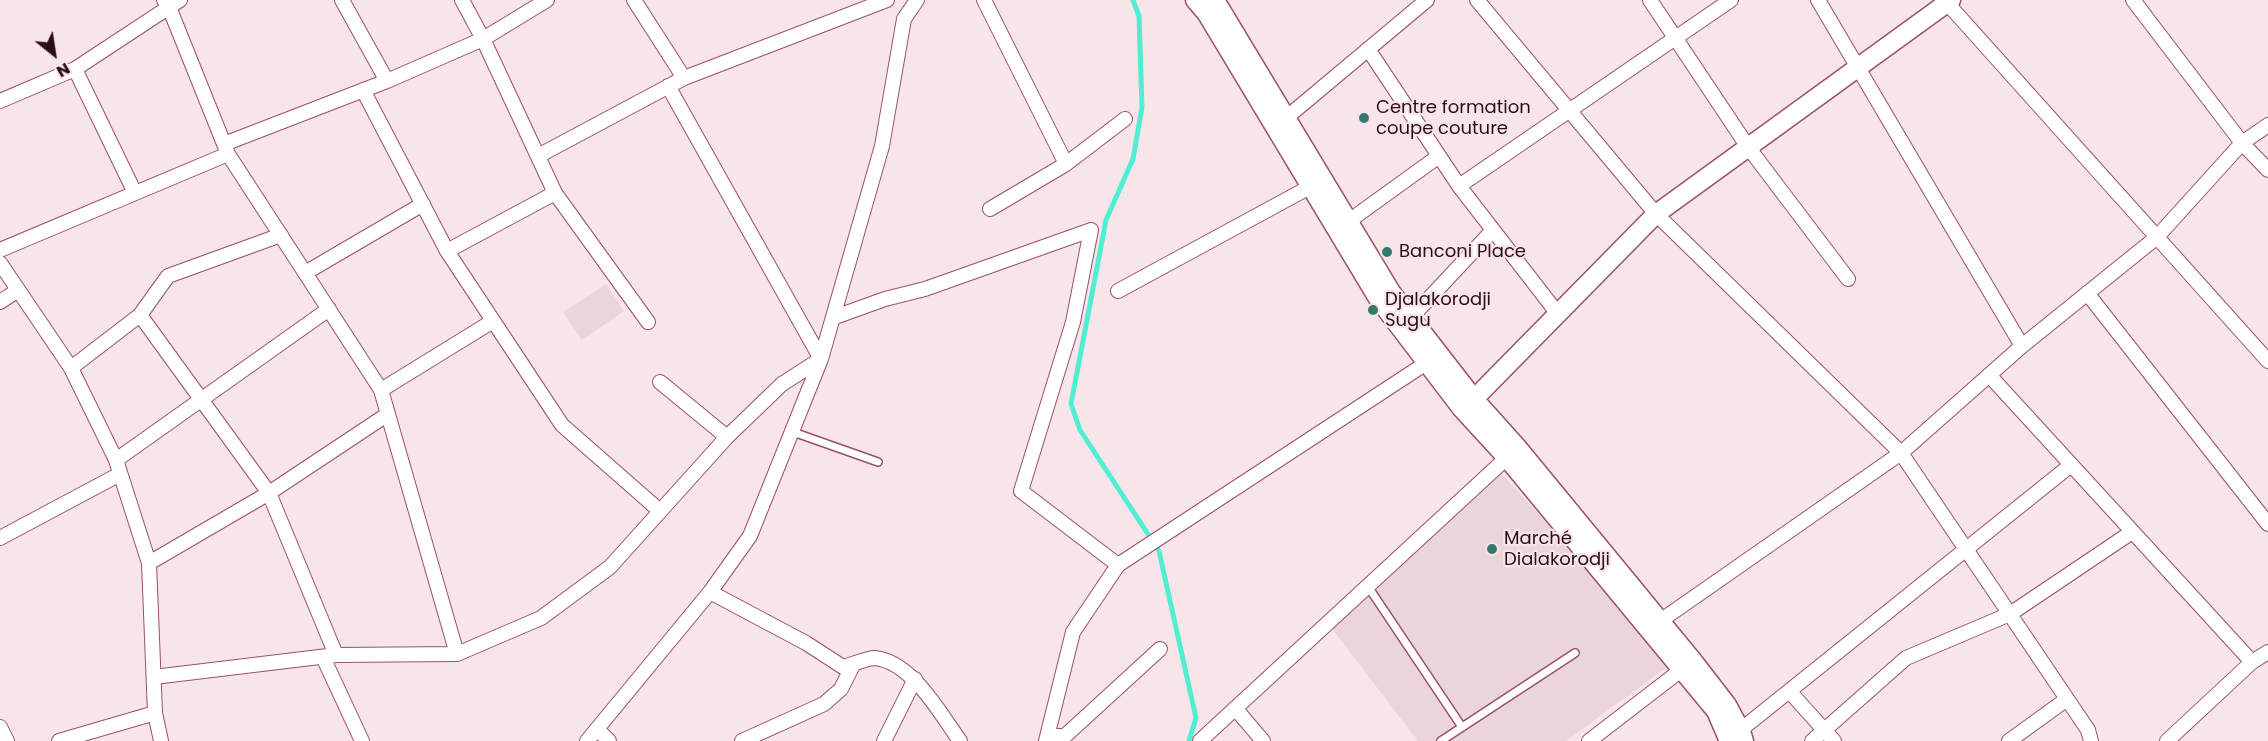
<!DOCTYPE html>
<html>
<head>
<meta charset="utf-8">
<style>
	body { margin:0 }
	#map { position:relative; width:2268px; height:741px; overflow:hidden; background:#f8e5ea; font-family:Poppins,sans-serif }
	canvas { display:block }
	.north { position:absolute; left:24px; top:24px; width:60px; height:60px; -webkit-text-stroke:4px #f8e5ea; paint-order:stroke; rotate:150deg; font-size:16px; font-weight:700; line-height:24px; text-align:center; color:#2c0c18 }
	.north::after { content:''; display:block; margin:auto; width:21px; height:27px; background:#2c0c18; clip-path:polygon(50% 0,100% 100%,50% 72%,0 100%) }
</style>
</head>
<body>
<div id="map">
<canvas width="2268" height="741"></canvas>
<div class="north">N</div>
</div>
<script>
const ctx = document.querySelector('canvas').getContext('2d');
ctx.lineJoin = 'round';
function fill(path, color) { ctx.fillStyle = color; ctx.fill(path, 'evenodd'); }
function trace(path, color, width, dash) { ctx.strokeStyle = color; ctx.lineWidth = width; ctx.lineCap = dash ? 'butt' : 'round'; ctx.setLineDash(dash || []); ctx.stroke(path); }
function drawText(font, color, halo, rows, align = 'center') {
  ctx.font = font + ' Poppins,sans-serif'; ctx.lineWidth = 4.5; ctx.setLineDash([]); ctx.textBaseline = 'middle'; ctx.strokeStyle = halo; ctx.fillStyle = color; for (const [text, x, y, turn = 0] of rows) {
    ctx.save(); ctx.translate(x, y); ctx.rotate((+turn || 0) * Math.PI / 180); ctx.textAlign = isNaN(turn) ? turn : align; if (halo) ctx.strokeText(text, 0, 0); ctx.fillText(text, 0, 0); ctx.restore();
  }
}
const built = new Path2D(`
	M606 284 624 311 582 340 563 312Z
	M1499 471 1674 662 1566 741H1418L1330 626Z`);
const stream = new Path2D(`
	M1133 0 1139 16 1142 107 1133 159 1106 220 1071 404 1080 430 1159 551 1196 718 1189 741`);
const lane = new Path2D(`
	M793 432 878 462
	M1367 585 1462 727
	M1441 741 1575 653`);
const street = new Path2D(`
	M164 0 169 7 228 154 381 390 457 654
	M342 0 387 81
	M462 0 483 39 555 193 648 322
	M634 0 684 78
	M984 0 1066 164
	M1477 0 1656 214 1901 453 2088 730 2091 741
	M1650 0 1748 147 1848 279
	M1818 0 2022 346
	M2133 0 2242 143 2268 170
	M1947 3 2268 361
	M1368 49 1459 186 1558 314
	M75 69 135 193
	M363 90 447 251 562 425 660 511
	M0 101 75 69 180 0
	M1286 118 1427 0
	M224 144 387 81 483 39 547 0
	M538 156 684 78 887 0
	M1459 186 1731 0
	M990 209 1066 164 1125 119
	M1349 221 1439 156
	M1091 230 1073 322 1021 491 1118 565
	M0 250 228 154
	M447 251 555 193
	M0 263 71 368 116 460 149 563 155 713 161 741
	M305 273 423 204
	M1118 291 1319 182
	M2087 293 2268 524
	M0 302 18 290
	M140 315 269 493 336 655
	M835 317 885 299 925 289 1091 230
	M1406 323 1493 230
	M71 368 140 315 168 276 281 235
	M1989 375 2252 662
	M660 382 727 437
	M381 390 493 321
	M116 460 329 309
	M0 538 120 474
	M149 563 269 493 388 414
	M710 592 806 643 843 667C852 665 866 658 875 658 912 662 940 713 960 741
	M1653 626 1901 453 2022 346 2157 237 2242 143 2268 125
	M323 657 362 741
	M154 677 336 655 457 654 541 618 610 567 727 437 782 384 821 359 882 146 904 19 917 0
	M1790 692 1834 741
	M1235 708 1263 741
	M0 727 7 741
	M597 729 609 741
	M1049 736H1065L1160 649
	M1733 736 2071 465
	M59 741 155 713
	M587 741 710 592 750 536 821 359 668 86
	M742 741 824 704 841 689 853 665
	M884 741 915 679
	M1046 741 1073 632 1118 565 1434 358
	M1200 741 1512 453
	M1589 741 1689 664
	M1812 741 1906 658 2010 614 2132 532
	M2009 741 2067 699
	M2167 741 2252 662 2268 652`);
const secondary = new Path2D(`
	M1195 0 1207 14 1379 300 1462 409 1507 458 1716 711 1729 741
	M1215 0 1391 292 1474 399 1517 447 1693 661 1727 705 1741 731 1744 741
	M1474 399 1656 214 1951 0`);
const markers = [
	[1364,118,6,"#35796d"],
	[1387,252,6,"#35796d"],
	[1373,310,6,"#35796d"],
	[1492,549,6,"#35796d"]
];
const poiNames = [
	["Centre formation",1376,108],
	["coupe couture",1376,129],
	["Banconi Place",1399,252],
	["Djalakorodji",1385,300],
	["Sugu",1385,321],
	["Marché",1504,539],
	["Dialakorodji",1504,560]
];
fill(built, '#ead5db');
trace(stream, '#51eed4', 5);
trace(lane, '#9c4f69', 10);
trace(street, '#9c4f69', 16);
trace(secondary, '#9c4f69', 21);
trace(lane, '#fff', 7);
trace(street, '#fff', 14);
trace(secondary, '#fff', 18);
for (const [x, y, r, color] of markers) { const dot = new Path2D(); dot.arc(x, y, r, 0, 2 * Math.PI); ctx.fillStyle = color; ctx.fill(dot); trace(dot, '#f8e5ea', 2); }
drawText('18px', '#2c0c18', '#f8e5ea', poiNames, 'left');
</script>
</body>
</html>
